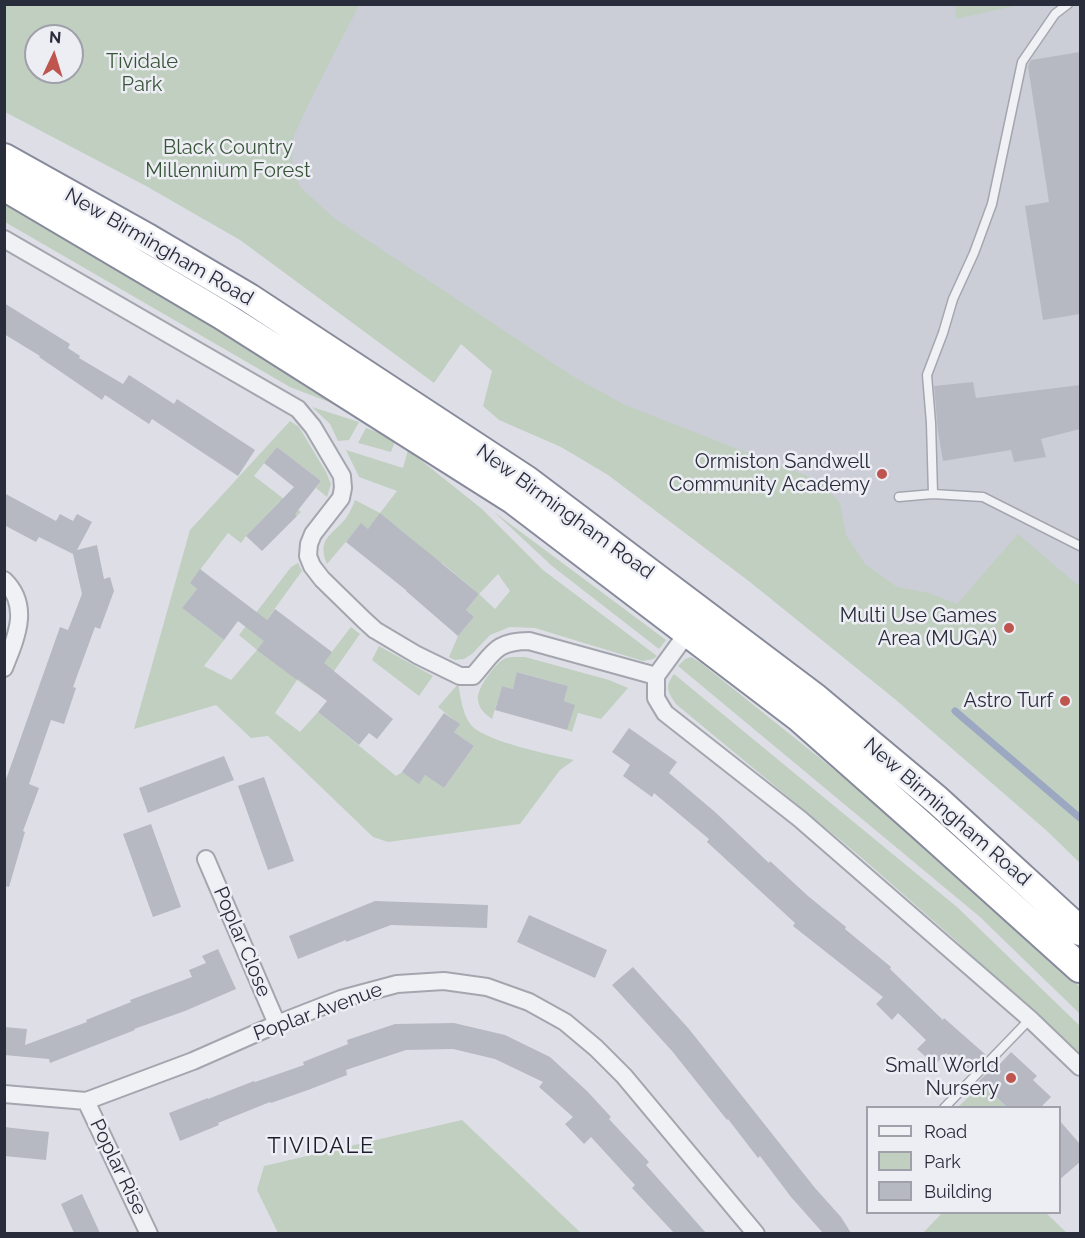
<!DOCTYPE html>
<html>
<head>
<meta charset="utf-8">
<style>
	body { margin:0 }
	#map { position:relative; width:1085px; height:1238px; overflow:hidden; background:#dedfe6; font-family:Raleway,sans-serif }
	canvas { display:block }
	.frame { position:absolute; inset:0; border:6px solid #292c3b; pointer-events:none }
	.legend { position:absolute; left:866px; top:1106px; width:195px; height:108px; box-sizing:border-box; background:#edeef4; border:2px solid #9fa0aa; margin:0; padding:8px 10px; list-style:none; font-size:18px; color:#292c3b }
	.legend li { display:flex; align-items:center; gap:12px; height:30px }
	.legend b { width:30px; border:2px solid #9fa0aa }
	.north { position:absolute; left:24px; top:24px; width:60px; height:60px; box-sizing:border-box; background:#edeef4; border:2px solid #9fa0aa; border-radius:50%; rotate:4deg; font-size:16px; font-weight:700; line-height:24px; text-align:center; color:#292c3b }
	.north::after { content:''; display:block; margin:auto; width:21px; height:27px; background:#be564f; clip-path:polygon(50% 0,100% 100%,50% 72%,0 100%) }
</style>
</head>
<body>
<div id="map">
<canvas width="1085" height="1238"></canvas>
<div class="frame"></div>
<ul class="legend">
<li><b style="height:8px;background:#f0f1f4"></b>Road</li>
<li><b style="height:16px;background:#c0cfc0"></b>Park</li>
<li><b style="height:16px;background:#b6b8c2"></b>Building</li>
</ul>
<div class="north">N</div>
</div>
<script>
const ctx = document.querySelector('canvas').getContext('2d');
ctx.lineJoin = 'round';
function fill(path, color) { ctx.fillStyle = color; ctx.fill(path, 'evenodd'); }
function trace(path, color, width, dash) { ctx.strokeStyle = color; ctx.lineWidth = width; ctx.lineCap = dash ? 'butt' : 'round'; ctx.setLineDash(dash || []); ctx.stroke(path); }
function drawText(font, color, halo, rows, align = 'center') {
  ctx.font = font + ' Raleway,sans-serif'; ctx.lineWidth = 5; ctx.setLineDash([]); ctx.textBaseline = 'middle'; ctx.strokeStyle = halo; ctx.fillStyle = color; for (const [text, x, y, turn = 0] of rows) {
    ctx.save(); ctx.translate(x, y); ctx.rotate((+turn || 0) * Math.PI / 180); ctx.textAlign = isNaN(turn) ? turn : align; if (halo) ctx.strokeText(text, 0, 0); ctx.fillText(text, 0, 0); ctx.restore();
  }
}
const built = new Path2D(`
	M274 5H1080V803L488 341 157 173Z`);
const green = new Path2D(`
	M955 4H1019V5L956 19Z
	M4 5H359L313 95 294 135 292 165 300 187 334 218 574 377 625 405 820 481 840 503 846 535 865 564 897 587 929 593 957 604 1018 534 1080 587V863L1047 831 896 700 750 582 608 475 561 447 499 420 483 406 492 371 461 344 434 383 240 240 146 186 5 112ZM36 36H72V72H36Z
	M5 204 357 413 290 387 5 222Z
	M312 407 359 422 349 440 338 441 330 424Z
	M290 421 299 427 326 472 331 484 327 497 316 488 321 481 277 447 254 476 301 512 297 516 280 501 246 536 241 543 228 533 190 583 197 589 182 608 224 640 204 666 231 680 257 650 239 635 291 567 298 563 302 571 260 629 317 671 351 627 360 634 334 671 316 693 297 680 275 713 300 732 318 712 396 776 402 772 419 783 425 775 444 788 474 746 454 732 459 724 438 707 458 684C461 697 462 714 471 725 486 742 549 754 574 760L560 770 520 824 388 842 373 837 268 736 251 738 216 705 134 729 190 530Z
	M366 428 383 434 395 441 391 452 358 443Z
	M346 450 403 468 408 450 482 509 543 570 657 656 653 659 643 661 535 628 510 627 490 635 472 654 464 659 455 660 449 657 458 636 474 617 466 610 479 594 442 563 428 579 419 545 381 514 368 529 361 524 327 564C316 538 333 535 346 518 350 512 353 506 355 500L380 513 397 491 359 477ZM498 574 510 591 495 609 479 594Z
	M494 512 666 640 659 649 552 566Z
	M379 646 433 676 419 696 372 660Z
	M513 657H525L609 680 628 688 601 719 578 713 572 732 567 730 574 705 564 701 568 686 518 672 513 689 502 686 492 719C485 714 479 709 478 700 476 689 495 664 504 659 505 658 511 657 513 657Z
	M691 657 701 663 891 815 1058 966 1080 987V1014L980 917 678 666 685 659Z
	M674 674 957 907 1080 1026V1057L953 938 862 858 677 705C668 693 664 687 674 674Z
	M982 1084 1007 1107H958Z
	M462 1120 581 1233H278L257 1190 264 1166Z
	M943 1212 1046 1213 1067 1233H923Z`);
const stream = new Path2D(`
	M955 711 1080 818`);
const building = new Path2D(`
	M1080 52V314L1043 320 1025 206 1049 202 1028 66 1031 60Z
	M4 303 70 344 68 348 80 356 79 358 123 384 129 375 174 404 177 399 255 450 238 476 152 419 149 424 105 395 102 400 39 357 40 356 4 334Z
	M973 382 976 398 1080 385V429L1041 439 1046 457 1014 462 1011 450 943 461 938 432 934 386Z
	M277 447 321 481 295 514 297 516 262 551 246 536 294 487 264 463Z
	M4 493 56 521 60 514 73 521 77 514 92 522 77 550 97 545 104 579 110 577 114 591 100 629 95 627 73 687 76 688 64 724 51 720 29 784 39 788 23 831 25 832 9 887 4 886V785L60 627 68 630 82 594 73 554 39 537 36 542 4 525Z
	M380 513 479 594 466 610 474 617 458 636 406 591H407L346 542 361 523 368 529Z
	M200 569 267 620 275 609 332 652 324 663 393 719 377 739 369 733 359 745 318 712 327 701 298 679 297 680 257 650 264 641 238 621 224 640 182 608 197 589 190 583Z
	M517 672 568 686 564 701 575 705 567 730 495 710 502 686 513 689Z
	M444 713 460 724 454 732 474 746 444 788 425 775 419 784 402 772Z
	M629 728 677 762 669 773 715 812 769 863 770 861 808 896 846 927 845 929 891 967 890 969 943 1020 944 1018 986 1055 969 1073 946 1053 935 1065 917 1049 926 1040 898 1013 892 1020 876 1004 883 997 793 926 795 923 707 842 709 839 654 793 652 797 623 776 630 765 612 752Z
	M224 756 234 780 148 813 139 788Z
	M264 777 294 861 268 870 238 786Z
	M151 824 181 907 153 917 123 834Z
	M375 901 488 905 487 928 391 925 346 942V940L298 959 289 936Z
	M529 915 607 950 595 978 517 942Z
	M218 949 236 989 185 1011 134 1029 135 1030 50 1063 49 1059 4 1055V1027L27 1029 25 1045 87 1022 86 1020 131 1002 130 1000 192 977 189 970 206 963 202 956Z
	M633 967 689 1029 815 1188 841 1217 851 1233H823L791 1197 760 1156 758 1158 728 1119 727 1120 672 1051 612 985Z
	M454 1023 505 1035 550 1057 587 1091 611 1117 609 1119 649 1162 646 1165 706 1233H674L632 1188 635 1185 591 1137 584 1144 565 1124 573 1117 539 1087 543 1082 495 1059 453 1049 406 1050 346 1070 347 1075 308 1090 271 1103 270 1102 218 1123 219 1125 180 1141 169 1113 208 1098V1099L254 1081 255 1082 304 1065 303 1062 348 1044 347 1040 395 1024Z
	M1011 1052 1037 1076 1033 1080 1051 1097 1041 1107H1007L979 1081 996 1064 998 1066Z
	M1059 1120 1080 1144V1162L1059 1180Z
	M4 1127 49 1132 46 1160 4 1156Z
	M82 1194 100 1233H74L61 1204Z`);
const service = new Path2D(`
	M933 494 931 423 927 375 943 333 953 299 974 253 992 204 1022 62 1055 14 1068 4
	M899 497 933 494 983 497 1080 546
	M944 1108 1030 1019`);
const minor = new Path2D(`
	M4 239 298 409 313 427 329 454 342 476 343 488 341 498 313 534 309 544 308 556 312 566 322 579 364 620 375 630 417 655 460 676H473C493 654 495 641 529 641L656 676
	M4 580C31 606 16 638 4 668
	M688 632 656 676V698L665 713 800 819 1030 1019 1080 1067
	M206 859 277 1024
	M4 1094 86 1101 193 1061 277 1024 341 999 397 984 444 981 487 987 529 1002 565 1022 596 1048 624 1076 756 1234
	M86 1101 149 1234`);
const trunk = new Path2D(`
	M4 158 149 239 249 298 526 480 815 698 937 800 1080 931
	M4 186 222 315 514 500 799 717 921 825 1080 968`);
const markers = [
	[882,474,6,"#be564f"],
	[1009,628,6,"#be564f"],
	[1065,701,6,"#be564f"],
	[1011,1078,6,"#be564f"]
];
const parkNames = [
	["Tividale",142,62],
	["Park",142,85],
	["Black Country",228,148],
	["Millennium Forest",228,171]
];
const streetNames = [
	["New Birmingham Road",159,247,30],
	["New Birmingham Road",565,512,36],
	["New Birmingham Road",947,812,41],
	["Poplar Close",242,942,67],
	["Poplar Avenue",318,1012,-20],
	["Poplar Rise",118,1167,64]
];
const poiNames = [
	["Ormiston Sandwell",870,462],
	["Community Academy",870,485],
	["Multi Use Games",997,616],
	["Area (MUGA)",997,639],
	["Astro Turf",1053,701],
	["Small World",999,1066],
	["Nursery",999,1089]
];
const quarterNames = [
	["TIVIDALE",321,1146]
];
fill(built, '#ccced7');
fill(green, '#c0cfc0');
trace(stream, '#9ca7c2', 7);
fill(building, '#b6b8c2');
trace(service, '#a4a6af', 11);
trace(minor, '#a4a6af', 20);
trace(trunk, '#878a9b', 32);
trace(service, '#f0f1f4', 8);
trace(minor, '#f0f1f4', 16);
trace(trunk, '#fff', 28);
for (const [x, y, r, color] of markers) { const dot = new Path2D(); dot.arc(x, y, r, 0, 2 * Math.PI); ctx.fillStyle = color; ctx.fill(dot); trace(dot, '#edeef4', 2); }
drawText('20px', '#385538', '#edeef4', parkNames);
drawText('20px', '#292c3b', '#edeef4', streetNames);
drawText('20px', '#292c3b', '#edeef4', poiNames, 'right');
ctx.letterSpacing = '1.5px';
drawText('22px', '#1b1d2b', '#edeef4', quarterNames);
ctx.letterSpacing = '0px';
</script>
</body>
</html>
